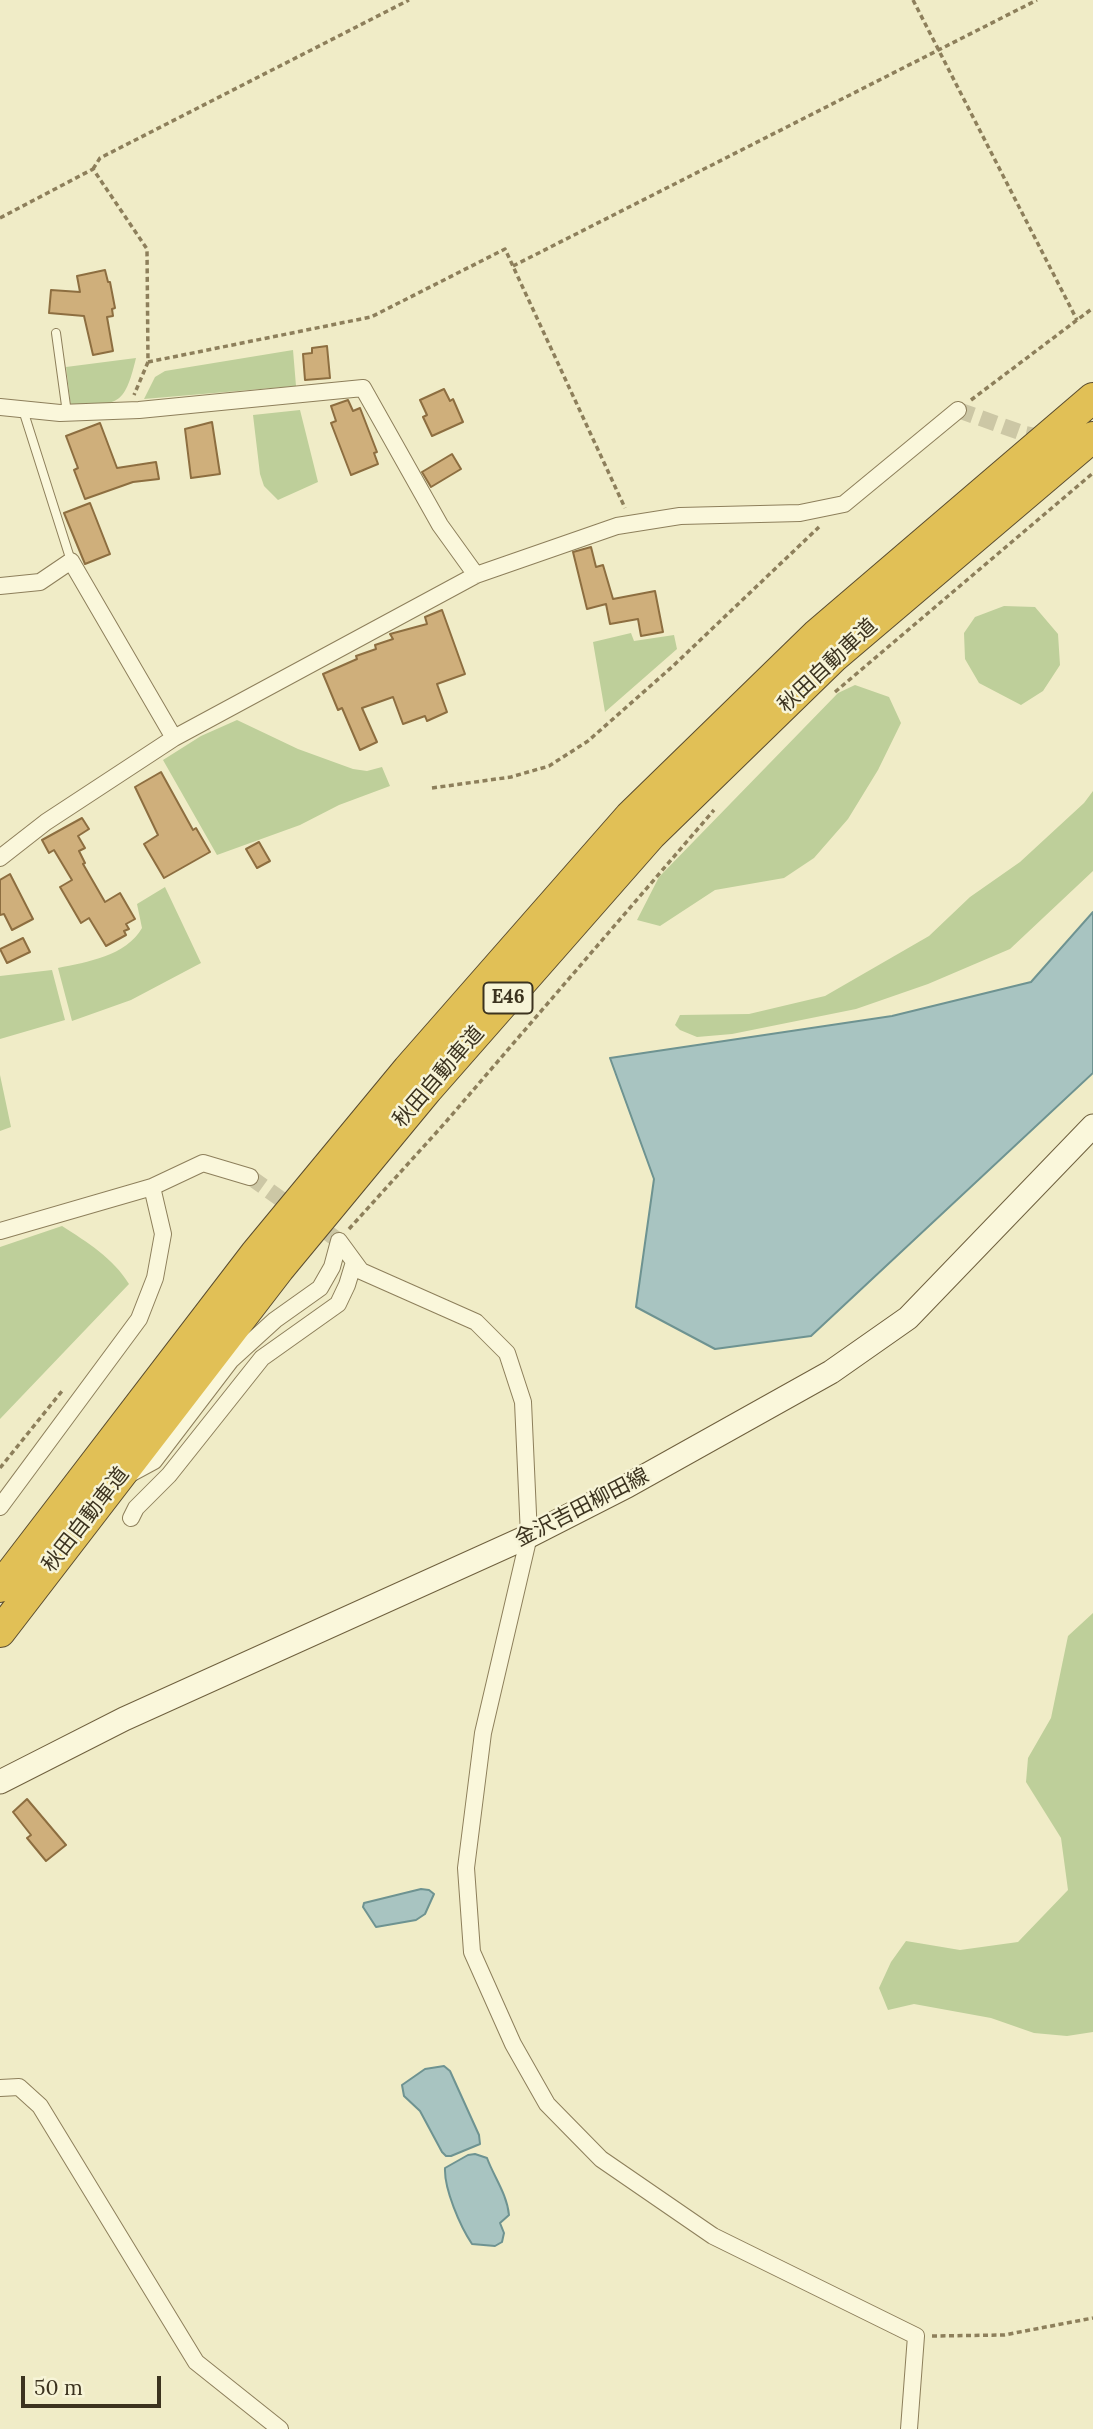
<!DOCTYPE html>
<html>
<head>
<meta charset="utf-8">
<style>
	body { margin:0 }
	#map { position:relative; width:1093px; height:2429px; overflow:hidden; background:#f0ecc7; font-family:Lora,serif }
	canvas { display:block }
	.scale { position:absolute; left:21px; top:2376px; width:140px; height:32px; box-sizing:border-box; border:4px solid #3c331f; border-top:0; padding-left:9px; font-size:21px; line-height:24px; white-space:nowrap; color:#3c331f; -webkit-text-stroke:5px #f7f4d7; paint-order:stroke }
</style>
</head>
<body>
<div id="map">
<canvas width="1093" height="2429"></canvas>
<div class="scale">50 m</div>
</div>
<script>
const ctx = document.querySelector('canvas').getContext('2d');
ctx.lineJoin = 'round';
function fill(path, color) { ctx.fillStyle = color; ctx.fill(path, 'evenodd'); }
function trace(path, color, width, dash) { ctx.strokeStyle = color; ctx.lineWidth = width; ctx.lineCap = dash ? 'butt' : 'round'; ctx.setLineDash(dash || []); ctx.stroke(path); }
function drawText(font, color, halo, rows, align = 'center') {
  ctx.font = font + ' Lora,"Noto Sans JP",serif'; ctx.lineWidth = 5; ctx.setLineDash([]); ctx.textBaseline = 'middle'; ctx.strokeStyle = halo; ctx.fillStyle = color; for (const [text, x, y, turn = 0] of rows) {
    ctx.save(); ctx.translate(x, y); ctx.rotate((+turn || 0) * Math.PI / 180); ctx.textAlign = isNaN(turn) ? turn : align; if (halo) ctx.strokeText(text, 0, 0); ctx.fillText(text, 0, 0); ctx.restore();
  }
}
const green = new Path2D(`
	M293 350 296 386 144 399 155 377 165 371Z
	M136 358C124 408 118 403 71 407L66 367Z
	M300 410 318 482 278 500 264 486 260 474 253 415Z
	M1004 606 1035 607 1058 634 1060 665 1043 691 1021 705 979 683 965 659 964 633 975 617Z
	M631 633 634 641 674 635 677 649 605 712 593 642Z
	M855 685 889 697 901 723 878 770 848 819 814 858 784 878 715 890 660 926 637 920 659 877 838 693Z
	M237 720 298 749 353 769 367 771 382 767 390 786 339 805 300 825 217 855 163 760 201 736Z
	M1093 791V871L1010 949 928 984 856 1009 732 1034 697 1037 680 1030 675 1025 680 1015 749 1014 825 996 929 936 970 897 1020 862 1084 803Z
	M165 887 201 963 131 1000 72 1021 58 968C87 962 126 956 142 928L137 904Z
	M52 970 65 1020 0 1039V976Z
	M0 1075 11 1127 0 1131Z
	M62 1226C87 1242 113 1258 129 1284L0 1419V1247Z
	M1093 1613V2032L1067 2036 1034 2033 991 2018 914 2004 888 2010 879 1988 891 1962 906 1941 960 1950 1018 1942 1068 1890 1061 1838 1026 1782 1028 1758 1051 1718 1068 1636Z`);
const water = new Path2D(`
	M1093 912V1073L811 1336 715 1349 636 1307 654 1179 610 1058 892 1016 1031 982Z
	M421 1889 429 1890 434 1894 425 1914 416 1920 376 1927 363 1907 364 1903Z
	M444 2066 450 2071 479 2135 480 2144 451 2156H446L442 2152 420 2111 404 2096 402 2085 425 2069Z
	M475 2154 487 2158C494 2177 507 2194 509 2215L500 2223 504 2233 502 2242 495 2246 472 2244C460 2226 444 2189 445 2168L468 2155Z`);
const building = new Path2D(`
	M105 270 108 282H110L115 308 112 309 113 316 107 317 113 351 93 355 84 316 49 313 51 290 80 292 77 276Z
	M327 346 330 378 305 380 303 354 312 353V348Z
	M444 389 450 401 453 399 463 422 432 436 423 417 427 415 420 400Z
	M348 400 353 411 360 408 377 452 374 453 378 464 351 475 331 423 336 421 331 406Z
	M212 422 220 474 191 478 185 429Z
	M100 423 117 468 156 462 159 479 133 482 85 499 74 470 78 468 66 436Z
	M452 454 461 469 431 487 422 472Z
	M90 503 110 554 85 564 64 513Z
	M591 547 596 567 603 565 613 599 655 591 663 632 641 636 638 619 610 624 606 604 587 609 573 552Z
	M442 610 465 674 437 684 447 712 427 721 425 716 403 724 393 697 362 708 377 742 360 750 342 708 338 710 323 674 357 659 356 656 376 649 375 645 393 639 390 634 427 624 425 617Z
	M161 772 193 830 196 828 210 852 164 878 144 844 158 835 135 787Z
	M82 818 89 829 78 836 85 848 79 851 85 863 83 864 105 902 120 893 135 919 126 924 129 929 124 931 126 935 106 946 89 918 81 923 60 887 72 880 54 850 49 853 42 840Z
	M259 842 270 861 257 868 246 849Z
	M10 874 33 919 12 930 4 914 0 915V880Z
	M23 938 30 952 7 963 0 949Z
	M27 1799 66 1845 46 1861 27 1838 31 1835 13 1812Z`);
const streetTunnel = new Path2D(`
	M958 410 1025 434 1049 439
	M250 1177 339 1241`);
const path = new Path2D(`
	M913 0 1077 320
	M93 169 100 158 409 0
	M0 218 93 169 147 249 148 362 134 395
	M513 266 1037 0
	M148 362 371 317 505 249 625 508
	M971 400 1093 308
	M835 692 1093 473
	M432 788 511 777 549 766 588 741 673 666 819 527
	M349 1229 444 1124 714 810
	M0 1468 62 1391
	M932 2336 1004 2335 1093 2318`);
const lane = new Path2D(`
	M56 333 67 413
	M23 410 71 561`);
const street = new Path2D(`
	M0 407 60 413 139 410 363 388 440 525 476 575
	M0 586 40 582 71 561 174 738
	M0 858 46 822 174 738 476 575 617 526 680 516 800 513 844 504 958 410
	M0 1231 152 1187 203 1163 250 1177
	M339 1241 361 1271 476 1322 507 1353 523 1402 529 1536 483 1733 466 1868 472 1952 513 2044 547 2104 601 2159 713 2236 916 2336 909 2429
	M130 1474 154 1461 231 1360 275 1320 320 1288 332 1267 339 1241
	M0 1507 139 1319 155 1278 163 1234 152 1187
	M131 1518 136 1508 169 1475 262 1358 338 1304 347 1285 354 1262
	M0 2088 19 2087 40 2106 196 2362 280 2429`);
const secondary = new Path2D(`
	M0 1782 124 1719 529 1536 627 1486 831 1372 908 1318 1093 1126`);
const highway = new Path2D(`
	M0 1587 255 1254 408 1069 630 816 816 635 1093 398
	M0 1632 279 1269 427 1090 651 835 834 657 1093 437`);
const shields = [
	[508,998,49]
];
const shieldNames = [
	["E46",508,998]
];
const streetNames = [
	["秋田自動車道",828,666,-43],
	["秋田自動車道",439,1077,-49],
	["金沢吉田柳田線",582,1508,-27],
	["秋田自動車道",86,1520,-52]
];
fill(green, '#becf9a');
fill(water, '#a8c4c1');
trace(water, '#6e9391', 2);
fill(building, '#cfaf7b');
trace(building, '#8d6e40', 2);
trace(streetTunnel, '#ccc7a5', 16, [16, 8]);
trace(lane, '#8d7f5b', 10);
trace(street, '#8d7f5b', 18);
trace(secondary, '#6f603e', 25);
trace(highway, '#5a4c2f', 32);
trace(path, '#8d7f5b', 3.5, [5, 3.5]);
trace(lane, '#faf7db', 8);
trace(street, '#faf7db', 16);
trace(secondary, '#faf7db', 23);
trace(highway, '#e1c056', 30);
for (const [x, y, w] of shields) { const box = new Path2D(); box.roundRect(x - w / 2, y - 15.5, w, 31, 5); ctx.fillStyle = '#f7f4d7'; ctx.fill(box); trace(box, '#3c331f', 2); }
drawText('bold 19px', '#3c331f', null, shieldNames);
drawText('21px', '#3c331f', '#f7f4d7', streetNames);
</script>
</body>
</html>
